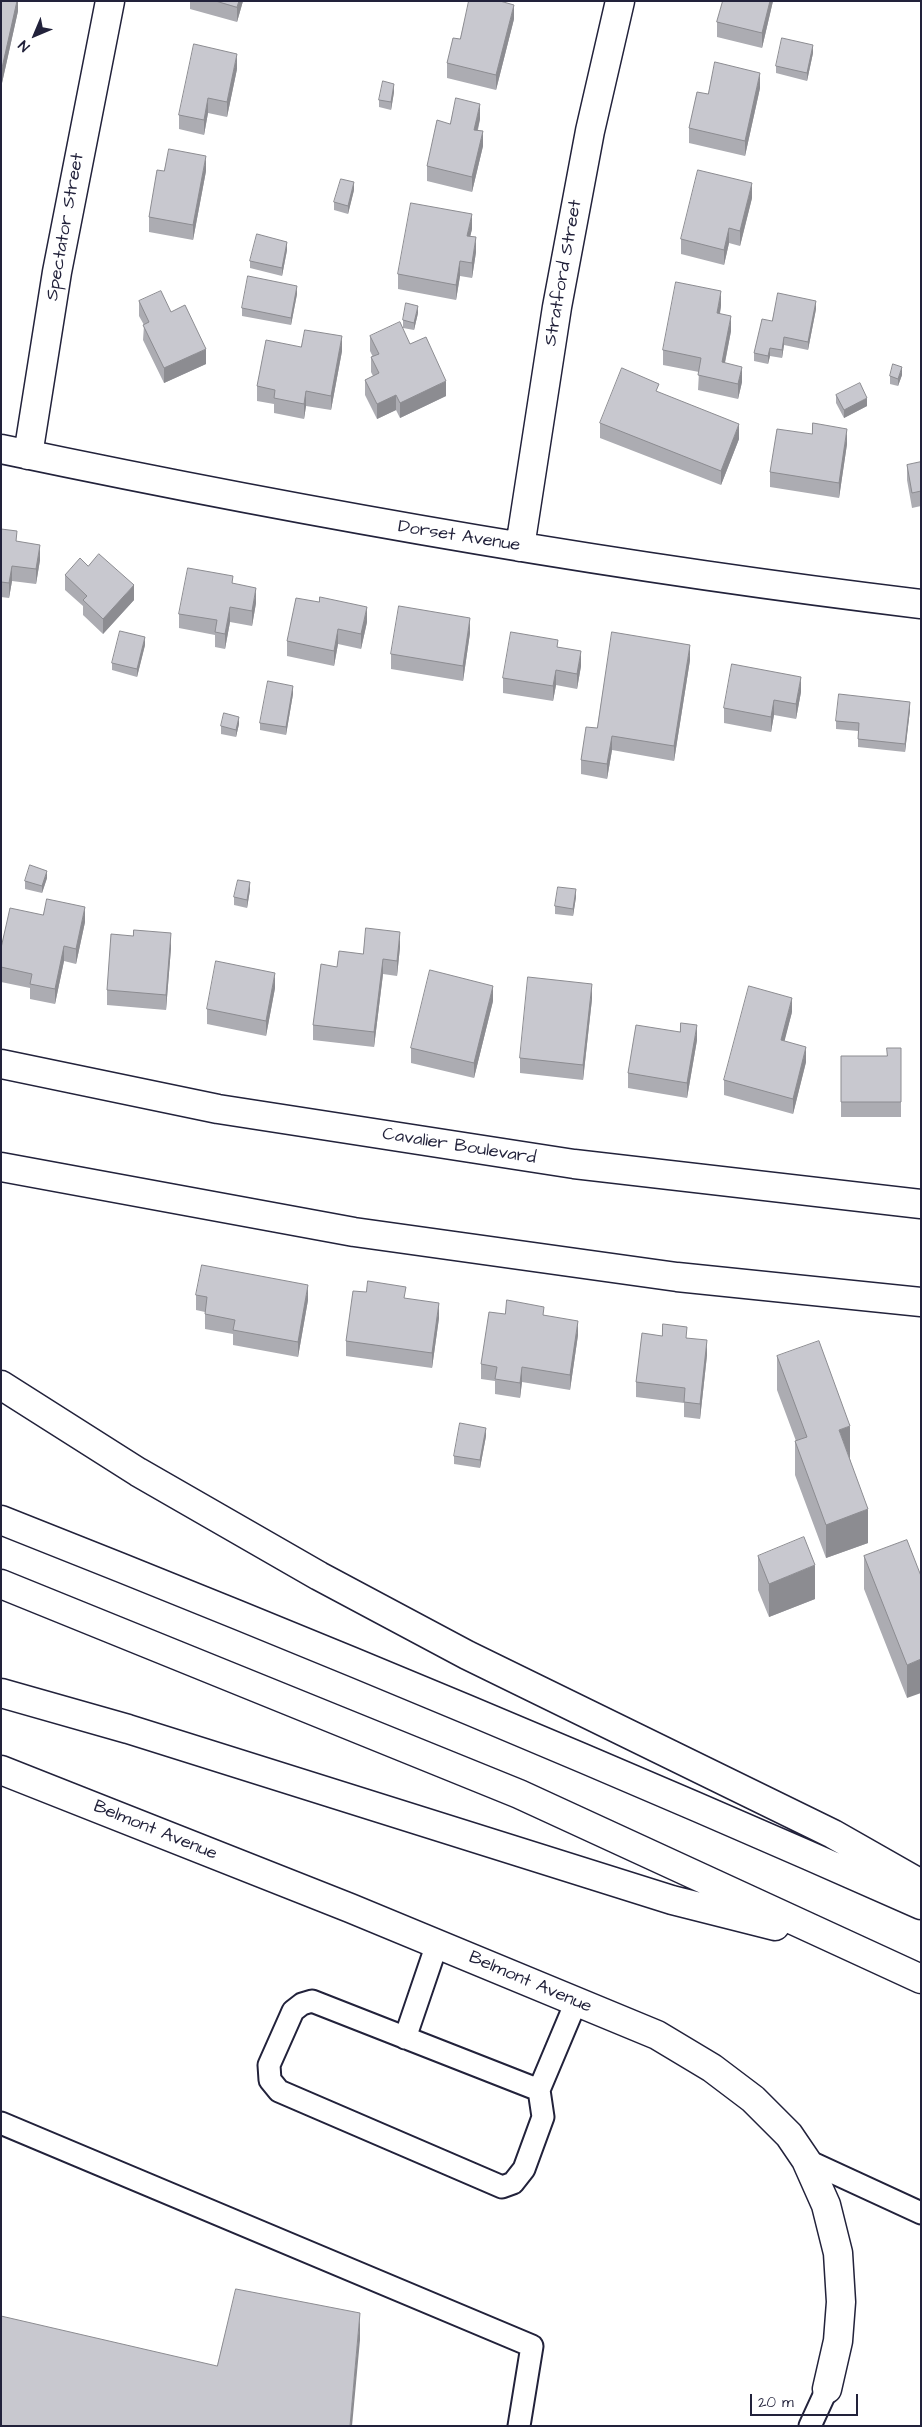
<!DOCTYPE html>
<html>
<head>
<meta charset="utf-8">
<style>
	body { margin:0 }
	#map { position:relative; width:922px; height:2427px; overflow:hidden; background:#fff; font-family:"Architects Daughter",sans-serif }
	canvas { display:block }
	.frame { position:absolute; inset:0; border:2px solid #22223b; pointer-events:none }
	.north { position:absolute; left:10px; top:10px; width:50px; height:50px; -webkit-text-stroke:4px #fff; paint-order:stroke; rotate:225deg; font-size:14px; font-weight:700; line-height:20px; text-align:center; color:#22223b }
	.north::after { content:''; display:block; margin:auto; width:18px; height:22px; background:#22223b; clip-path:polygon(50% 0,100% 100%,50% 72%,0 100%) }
	.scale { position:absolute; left:750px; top:2394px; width:108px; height:22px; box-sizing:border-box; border:2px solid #22223b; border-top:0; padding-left:6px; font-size:15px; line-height:18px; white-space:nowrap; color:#22223b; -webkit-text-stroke:4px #fff; paint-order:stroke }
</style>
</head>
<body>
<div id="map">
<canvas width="922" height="2427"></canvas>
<div class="frame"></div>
<div class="north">N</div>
<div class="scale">20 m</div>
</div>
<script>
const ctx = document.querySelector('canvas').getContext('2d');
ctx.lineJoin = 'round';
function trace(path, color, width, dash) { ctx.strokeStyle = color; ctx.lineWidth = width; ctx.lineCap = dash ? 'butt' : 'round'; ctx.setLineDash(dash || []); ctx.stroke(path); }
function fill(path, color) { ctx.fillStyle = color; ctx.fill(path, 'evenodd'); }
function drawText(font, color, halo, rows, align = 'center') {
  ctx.font = font + ' "Architects Daughter",sans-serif'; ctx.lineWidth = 4.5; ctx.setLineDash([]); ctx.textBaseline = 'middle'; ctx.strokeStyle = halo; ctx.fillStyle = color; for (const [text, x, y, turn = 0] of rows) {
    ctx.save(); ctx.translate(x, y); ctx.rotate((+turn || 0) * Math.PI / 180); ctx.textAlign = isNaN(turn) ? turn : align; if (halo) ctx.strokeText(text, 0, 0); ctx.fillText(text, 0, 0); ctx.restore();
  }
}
const lane = new Path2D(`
	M405 2038 437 1944
	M539 2090 312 2001 302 2004 293 2011 269 2065 270 2080 279 2091 502 2187 513 2183 524 2169 543 2117 539 2090 576 2002
	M1 2123 532 2346 519 2426
	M806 2160 921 2213
	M810 2426 827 2389`);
const street = new Path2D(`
	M1 449C305 513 612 567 921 604
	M28 455 57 272 110 1
	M520 547 557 307 590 131 620 1
	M1 1770 350 1908 657 2035 712 2068 753 2099 789 2135 806 2160 826 2205 838 2253 841 2302 838 2341 827 2389`);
const secondary = new Path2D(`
	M1 1064 218 1109 574 1164 921 1204
	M1 1167 354 1232 677 1277 921 1302`);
const highway = new Path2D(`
	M1 1385 138 1472 319 1576 467 1655 833 1834 921 1884
	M1 1520C310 1642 617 1770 921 1905
	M1 1584 519 1794 921 1979
	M1 1693 128 1729 672 1900 775 1926`);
const wall = new Path2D(`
	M1 1H18V11L2 83H1Z
	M190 1H243L237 22 190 9Z
	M723 1H773L762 48 717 37V22Z
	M514 19 496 90 447 78V63L460 39Z
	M813 53 807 81 776 73V66Z
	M237 69 227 117 208 113 204 135 179 129V115Z
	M760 88 745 156 689 143V128L708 94Z
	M394 92 391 110 379 107V100Z
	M480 119 478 130 483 146 472 192 427 181V166L450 124Z
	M206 171 193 240 149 232V217Z
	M354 190 348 214 334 210V202Z
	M752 198 740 246 729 243 724 265 681 254V239Z
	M472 229 470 236 476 252 472 278 460 276 456 300 398 289V274Z
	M287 250 282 276 250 268V261Z
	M297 294 291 325 242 316V308Z
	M139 301 206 364 164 383 143 340 144 325 139 316Z
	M721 306 720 314 731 331 725 363 742 382 738 399 698 390 699 372 663 365V350Z
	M816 309 808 350 784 345 782 358 770 356 768 364 754 361V353L772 321Z
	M418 313 414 330 403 328V320Z
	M370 336 410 344 446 396 400 418 396 410 377 419 365 395V380L373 376 371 372V357H373L370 351Z
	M301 347 342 351 331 410 306 406 304 419 274 413V404L257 401V386Z
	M902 375 898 386 890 384V376Z
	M836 395 867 406 844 418 836 403Z
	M600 423 739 439 721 485 600 438Z
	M847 444 839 498 770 487V472Z
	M921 462V506L912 508 907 480V465Z
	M1 529 40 560 36 584 12 581 9 598 1 597Z
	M88 566 134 600 103 634 83 615V606L65 590V575Z
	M233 583 256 603 252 626 230 622 225 649 215 647V635L179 628V614Z
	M367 622 361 649 338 644 334 666 287 656V641Z
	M470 633 463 681 391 669V654Z
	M145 645 137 677 112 670V663Z
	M558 647 581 666 577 689 556 685 553 701 503 693V678Z
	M690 660 674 761 612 750 607 779 581 774V760L597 728Z
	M801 692 796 719 774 715 771 732 724 723V708Z
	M293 694 286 735 260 730V723Z
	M910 710 905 752 858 747V731L836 729V721Z
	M239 724 236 737 221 734V726Z
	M47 878 42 893 25 889V881Z
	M250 890 247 908 234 905V897Z
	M576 897 573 916 555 914V906Z
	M43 915 85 922 76 964 64 961 55 1004 30 999V988L1 982V948Z
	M133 936 171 948 166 1010 107 1005V990Z
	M400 947 397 976 383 974 374 1047 313 1040V1025L337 967 363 954Z
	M275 988 266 1036 207 1024V1009Z
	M592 999 583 1080 520 1073V1058Z
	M493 1001 474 1078 411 1063V1048Z
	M792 1012 784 1041 806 1062 793 1114 724 1095V1080Z
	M680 1032 697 1040 687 1098 628 1088V1073Z
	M901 1048V1117H841V1056H887Z
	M196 1295 308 1300 298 1357 233 1345V1334L205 1329V1312L196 1310Z
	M406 1299 439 1318 432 1368 346 1356V1341Z
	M505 1314 544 1315 578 1335 570 1390 522 1382 520 1398 495 1394V1381L481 1379V1364Z
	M662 1336 687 1338 707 1355 700 1419 684 1417V1403L636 1397V1382Z
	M777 1356 850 1459 868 1543 826 1558 795 1475V1441H796L777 1390Z
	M486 1436 480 1468 454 1464V1456Z
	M907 1540V1698L864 1589V1556Z
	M758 1556 815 1599 769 1617 758 1590Z`);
const shadedWall = new Path2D(`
	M17 1H18V11L2 83V68Z
	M239 1H243L237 22V7Z
	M770 1H773L762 48V33Z
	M514 5V19L496 90V75Z
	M813 45V53L807 81V73Z
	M237 54V69L227 117V102Z
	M760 73V88L745 156V141Z
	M394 84V92L391 110V102Z
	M208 98V113L204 135V120Z
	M480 104V119L474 144V130Z
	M483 131V146L472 192V177Z
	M206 156V171L193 240V225Z
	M354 182V190L348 214V206Z
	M752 183V198L740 246V231Z
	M472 214V229L467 251V236Z
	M729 228V243L724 265V250Z
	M476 237V252L472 278V263Z
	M287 242V250L282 276V268Z
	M460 261V276L456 300V285Z
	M297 286V294L291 325V318Z
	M721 291V306L717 328V313Z
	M816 301V309L808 350V342Z
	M418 306V313L414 330V323Z
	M731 316V331L722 377V362Z
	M342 336V351L331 410V396Z
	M784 337V345L782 358V350Z
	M770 348V356L768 364V356Z
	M206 349V364L164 383V368Z
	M742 367V382L738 399V384Z
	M902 367V375L898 386V379Z
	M446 381V396L400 418V403Z
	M306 391V406L304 419V404Z
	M396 395V410L377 419V404Z
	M867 398V406L844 418V410Z
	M739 424V439L721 485V471Z
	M847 429V444L839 498V483Z
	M40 545V560L36 584V569Z
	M12 566V581L9 598V583Z
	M134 585V600L103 634V619Z
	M256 588V603L252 626V611Z
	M230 607V622L225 649V634Z
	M367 607V622L361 649V634Z
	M470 618V633L463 681V666Z
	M338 629V644L334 666V651Z
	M145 637V645L137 677V669Z
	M690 645V660L674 761V746Z
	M581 651V666L577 689V674Z
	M556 670V685L553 701V686Z
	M801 677V692L796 719V704Z
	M293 686V694L286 735V727Z
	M774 700V715L771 732V717Z
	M910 702V710L905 752V744Z
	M239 717V724L236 737V730Z
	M612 736V750L607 779V764Z
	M47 871V878L42 893V886Z
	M250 882V890L247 908V900Z
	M576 889V897L573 916V909Z
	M85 907V922L76 964V949Z
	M400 932V947L397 976V961Z
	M171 933V948L166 1010V995Z
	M64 946V961L55 1004V989Z
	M383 959V974L374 1047V1032Z
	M275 973V988L266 1036V1021Z
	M592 984V999L583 1080V1065Z
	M493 986V1001L474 1078V1063Z
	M792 998V1012L781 1055V1040Z
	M697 1025V1040L687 1098V1083Z
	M806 1047V1062L793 1114V1099Z
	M308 1285V1300L298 1357V1342Z
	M439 1303V1318L432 1368V1353Z
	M578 1321V1335L570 1390V1375Z
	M707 1340V1355L700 1419V1404Z
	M522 1367V1382L520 1398V1383Z
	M850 1426V1460L839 1430Z
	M486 1428V1436L480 1468V1460Z
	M868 1509V1543L826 1558V1525Z
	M815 1565V1599L769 1617V1584Z
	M921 1659V1693L907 1698V1665Z
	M360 2313V2340L352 2426H350Z`);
const building = new Path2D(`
	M1 1H17L2 68H1Z
	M216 1H239L237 7Z
	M469 1H500L514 5 496 75 447 63 453 38 460 39Z
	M723 1H770L762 33 717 22Z
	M782 38 813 45 807 73 776 66Z
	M194 44 237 54 227 102 208 98 204 120 179 115Z
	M715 62 760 73 745 141 689 128 697 92 708 94Z
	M383 81 394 84 391 102 379 100Z
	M456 98 480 104 474 130 483 131 472 177 427 166 437 120 450 124Z
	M169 149 206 156 193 225 149 217 157 170 164 171Z
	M698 170 752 183 740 231 729 228 724 250 681 239Z
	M341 179 354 182 348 206 334 202Z
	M411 203 472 214 467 236 476 237 472 263 460 261 456 285 398 274Z
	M257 234 287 242 282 268 250 261Z
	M248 276 297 286 291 318 242 308Z
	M676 282 721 291 717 313 731 316 722 362 742 367 738 384 698 375 701 358 663 350Z
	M161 291 171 312 185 305 206 349 164 368 143 325 149 322 139 301Z
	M778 293 816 301 808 342 784 337 782 350 770 348 768 356 754 353 762 319 772 321Z
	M406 303 418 306 414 323 403 320Z
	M400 322 410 344 426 337 446 381 400 403 396 395 377 404 365 380 379 373 371 357 379 354 370 336Z
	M305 330 342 336 331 396 306 391 304 404 274 398 275 390 257 386 266 340 301 347Z
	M893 364 902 367 898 379 890 376Z
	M622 368 659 384 656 391 739 424 721 471 600 423Z
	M860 383 867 398 844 410 836 395Z
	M813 423 847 429 839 483 770 472 777 429 812 434Z
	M921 462V491L912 493 907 465Z
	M1 529 17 531 16 541 40 545 36 569 12 566 9 583 1 582Z
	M99 554 134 585 103 619 83 600 87 596 65 575 80 558 88 566Z
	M188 568 233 576 232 583 256 588 252 611 230 607 225 634 215 632 217 620 179 614Z
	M320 597 367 607 361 634 338 629 334 651 287 641 296 598 319 602Z
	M399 606 470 618 463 666 391 654Z
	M120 631 145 637 137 669 112 663Z
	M511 632 558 640 557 647 581 651 577 674 556 670 553 686 503 678Z
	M612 632 690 645 674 746 612 736 607 764 581 760 586 727 597 728Z
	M732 664 801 677 796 704 774 700 771 717 724 708Z
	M268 681 293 686 286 727 260 723Z
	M839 694 910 702 905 744 858 739 859 723 836 721Z
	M224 713 239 717 236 730 221 726Z
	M30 865 47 871 42 886 25 881Z
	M238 880 250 882 247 900 234 897Z
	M558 887 576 889 573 909 555 906Z
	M47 899 85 907 76 949 64 946 55 989 30 984 32 974 1 967V948L10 908 43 915Z
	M366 928 400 932 397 961 383 959 374 1032 313 1025 321 964 337 967 339 951 363 954Z
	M134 930 171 933 166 995 107 990 111 934 133 936Z
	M216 961 275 973 266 1021 207 1009Z
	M430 970 493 986 474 1063 411 1048Z
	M528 977 592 984 583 1065 520 1058Z
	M749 986 792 998 781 1040 806 1047 793 1099 724 1080Z
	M681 1023 697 1025 687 1083 628 1073 636 1025 680 1032Z
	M887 1048H901V1102H841V1056H887Z
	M202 1265 308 1285 298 1342 233 1330 235 1320 205 1314 207 1297 196 1295Z
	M368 1281 406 1287 404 1298 439 1303 432 1353 346 1341 353 1291 366 1292Z
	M507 1300 544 1307 543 1315 578 1321 570 1375 522 1367 520 1383 495 1379 497 1367 481 1364 489 1312 505 1314Z
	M663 1324 687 1327 686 1338 707 1340 700 1404 684 1402 685 1388 636 1382 642 1333 662 1336Z
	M819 1341 850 1426 839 1430 868 1509 826 1525 795 1441 807 1437 777 1356Z
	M460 1423 486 1428 480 1460 454 1456Z
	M804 1537 815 1565 769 1584 758 1556Z
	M907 1540 921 1576V1659L907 1665 864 1556Z
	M236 2289 360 2313 350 2426H1V2316L217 2366Z`);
const streetNames = [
	["Spectator Street",66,227,-80],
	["Stratford Street",564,273,-80],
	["Dorset Avenue",459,537,9],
	["Cavalier Boulevard",459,1147,9],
	["Belmont Avenue",155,1831,22],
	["Belmont Avenue",530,1983,23]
];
trace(lane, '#22223b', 25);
trace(street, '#22223b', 31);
trace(secondary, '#22223b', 31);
trace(highway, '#22223b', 31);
trace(lane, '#fff', 21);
trace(street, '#fff', 28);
trace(secondary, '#fff', 28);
trace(highway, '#fff', 28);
fill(wall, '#acacb2');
fill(shadedWall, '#8c8c91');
fill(building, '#c8c8cf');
trace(building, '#8c8c91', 1);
drawText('18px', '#22223b', '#fff', streetNames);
</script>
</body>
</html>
